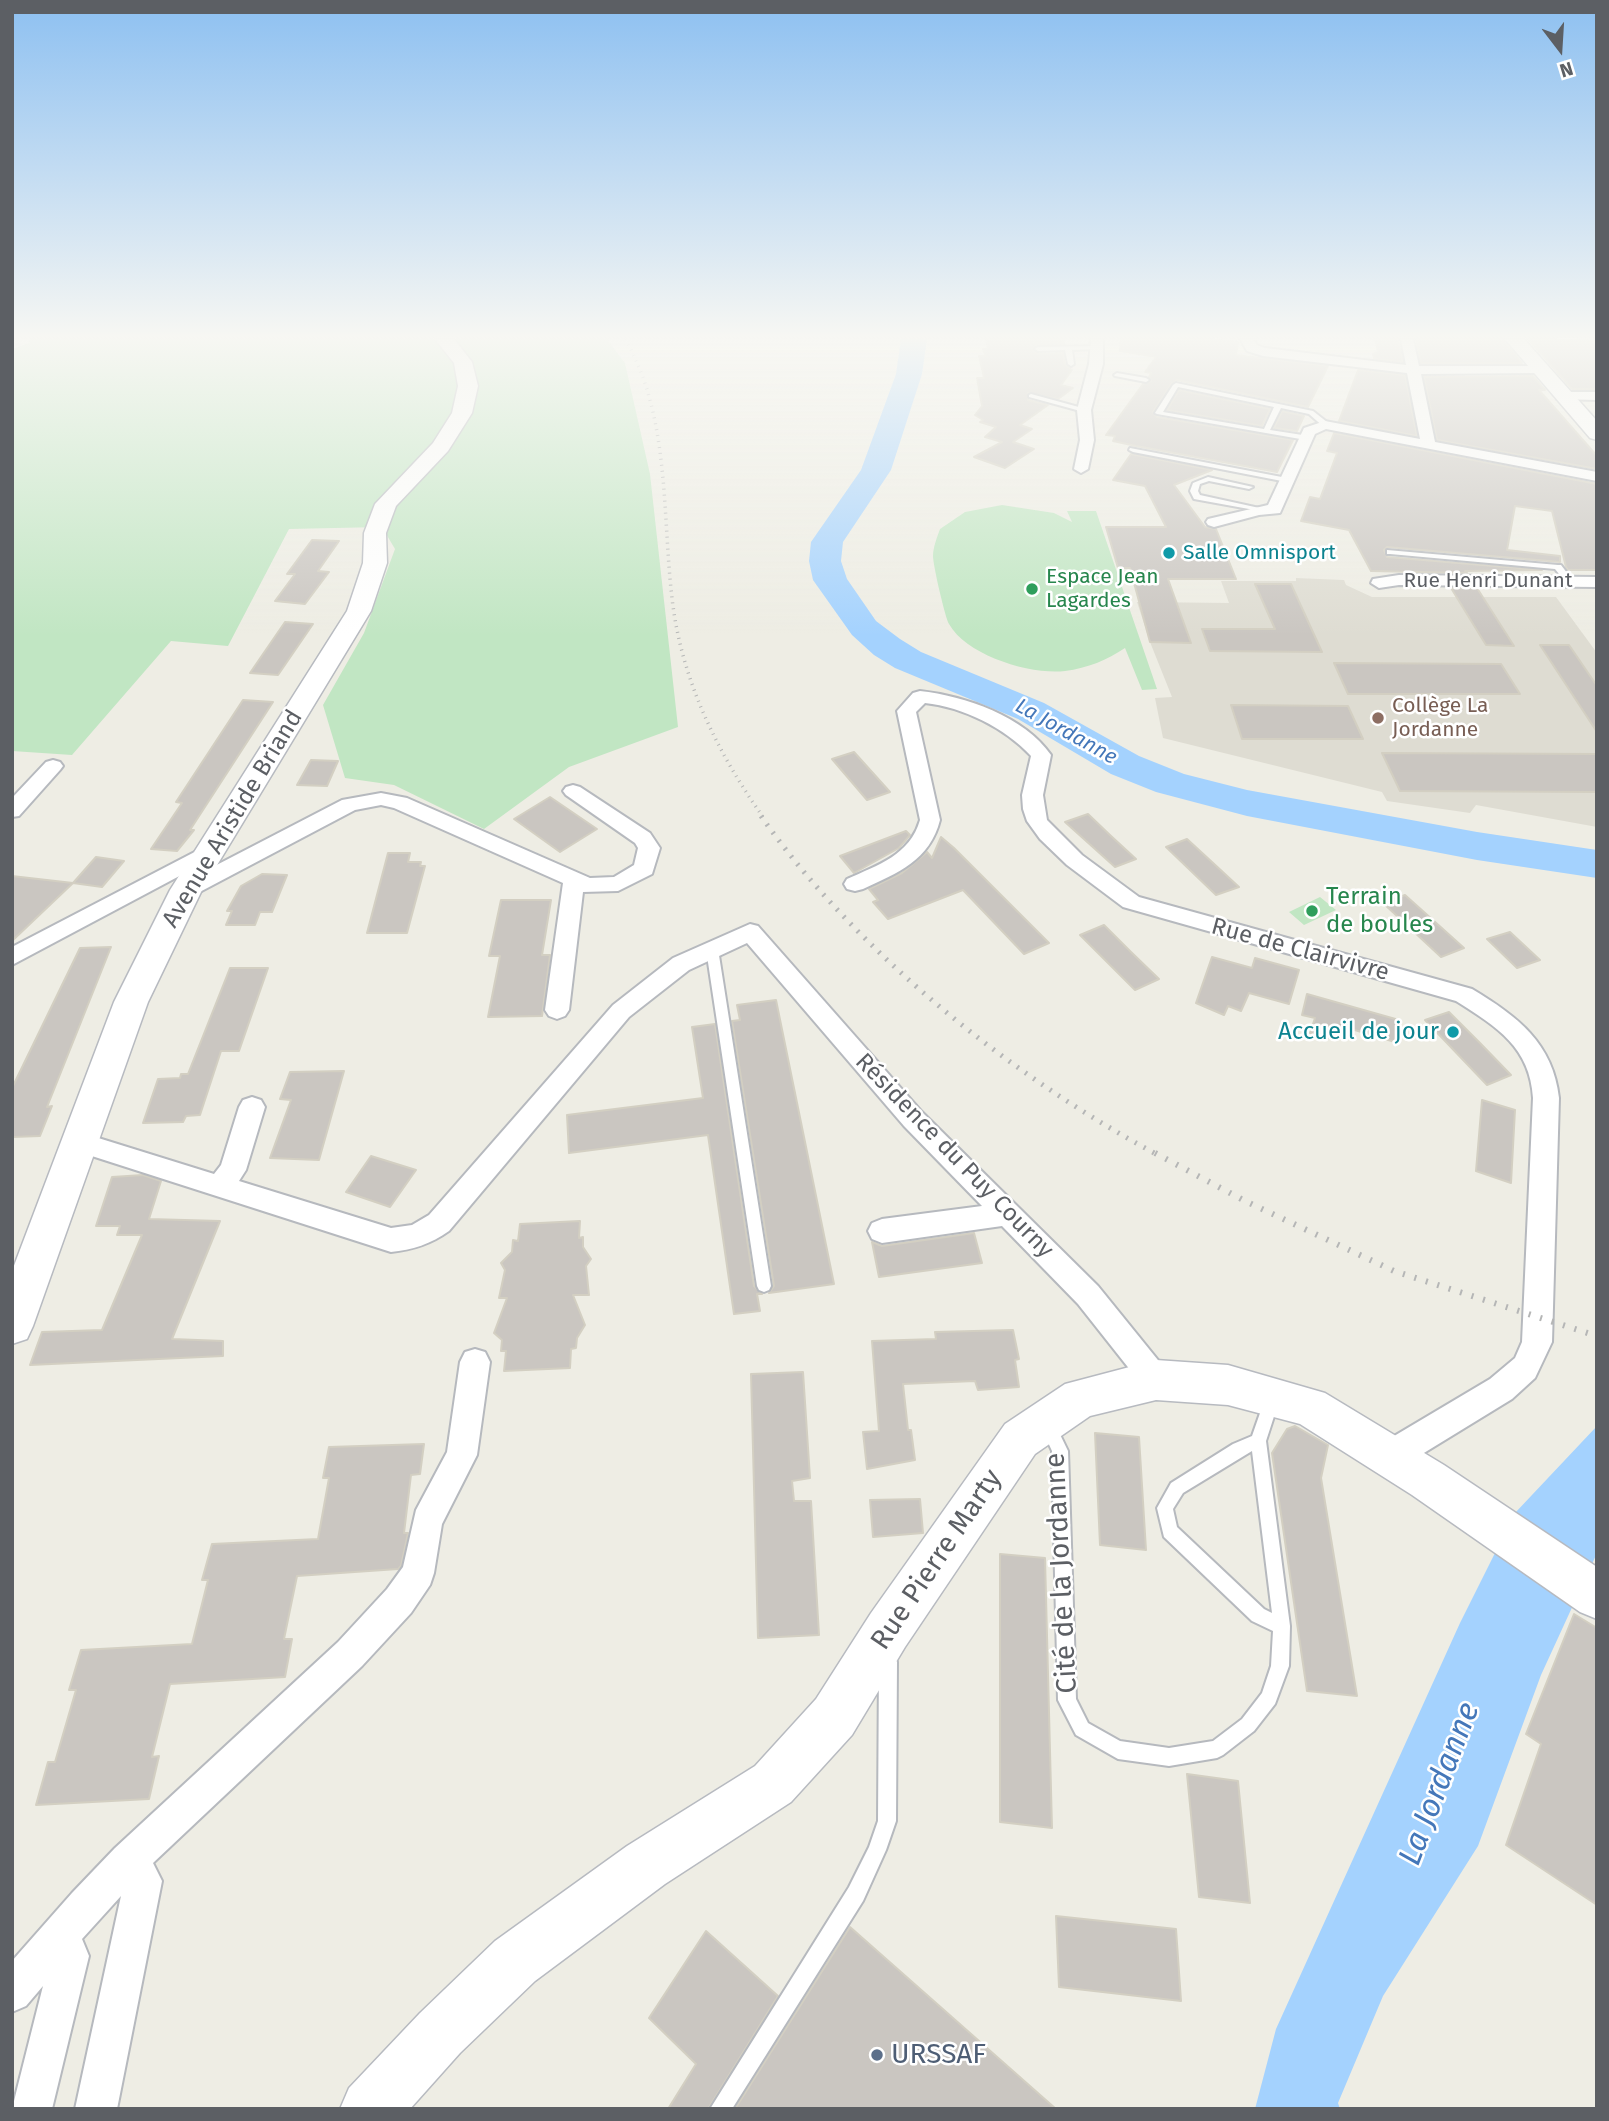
<!DOCTYPE html>
<html>
<head>
<meta charset="utf-8">
<style>
	body { margin:0 }
	#map { position:relative; width:1609px; height:2121px; overflow:hidden; background:#eeede4; font-family:"Fira Sans",sans-serif }
	canvas { display:block }
	.frame { position:absolute; inset:0; border:14px solid #5c5f64; pointer-events:none }
	.north { position:absolute; left:1525px; top:14px; width:70px; height:70px; -webkit-text-stroke:5px #fff; paint-order:stroke; rotate:163deg; font-size:19px; font-weight:700; line-height:28px; text-align:center; color:#5c5f64 }
	.north::after { content:''; display:block; margin:auto; width:24px; height:32px; background:#5c5f64; clip-path:polygon(50% 0,100% 100%,50% 72%,0 100%) }
</style>
</head>
<body>
<div id="map">
<canvas width="1609" height="2121"></canvas>
<div class="frame"></div>
<div class="north">N</div>
</div>
<script>
const ctx = document.querySelector('canvas').getContext('2d');
ctx.lineJoin = 'round';
function fill(path, color) { ctx.fillStyle = color; ctx.fill(path, 'evenodd'); }
function trace(path, color, width, dash) { ctx.strokeStyle = color; ctx.lineWidth = width; ctx.lineCap = dash ? 'butt' : 'round'; ctx.setLineDash(dash || []); ctx.stroke(path); }
function drawText(font, color, halo, rows, align = 'center') {
  ctx.font = font + ' "Fira Sans",sans-serif'; ctx.lineWidth = 5; ctx.setLineDash([]); ctx.textBaseline = 'middle'; ctx.strokeStyle = halo; ctx.fillStyle = color; for (const [text, x, y, turn = 0] of rows) {
    ctx.save(); ctx.translate(x, y); ctx.rotate((+turn || 0) * Math.PI / 180); ctx.textAlign = isNaN(turn) ? turn : align; if (halo) ctx.strokeText(text, 0, 0); ctx.fillText(text, 0, 0); ctx.restore();
  }
}
const education = new Path2D(`
	M1296 578 1344 580 1346 585 1372 597H1556L1597 653V827L1476 805 1470 813 1387 801 1382 792 1163 738 1155 698 1172 697 1150 642 1137 602 1229 603 1221 581H1296Z`);
const green = new Path2D(`
	M30 339H607L625 363 650 474 678 727 569 767 484 829 394 785 345 778 323 705 364 633 395 549 382 527 289 529 228 646 171 641 72 755 12 751V349L29 343Z
	M1002 505 1054 513 1072 522 1067 511H1096L1157 689 1142 690 1125 648C1107 660 1088 668 1065 671 1031 675 967 656 949 624 945 617 933 565 933 556 933 548 937 537 940 529L965 512Z
	M1320 897 1336 910 1304 925 1289 912Z`);
const water = new Path2D(`
	M1597 1426V1553L1541 1675 1478 1846 1383 1996 1338 2103 1340 2109H1255L1276 2029 1460 1623 1515 1513Z`);
const river = new Path2D(`
	M901 339H927L922 374 891 470 843 542 841 561 847 579 876 621 900 639 921 652 1044 703 1139 756 1184 774 1247 790 1477 832 1597 850V878L1477 860 1247 816 1156 792 1111 774 1018 719 895 668 874 655 852 635 813 580 809 561 811 542 861 470 896 374Z`);
const building = new Path2D(`
	M986 339H1063L1064 344H1038L1033 350 1038 354 1063 353 1065 365 1072 370 1061 385 1073 388 1058 399 1028 393V400L1048 405 1020 425 1032 429 1013 442 1034 449 1005 468 974 457 1002 442 985 437 996 427 980 422 983 420 975 415 982 406 977 378H984L979 356H985L983 349H988Z
	M1121 339H1211L1238 342 1236 355 1328 366 1308 407 1177 380 1171 384 1153 412 1157 417 1293 440 1277 472 1136 446 1113 441 1115 436 1106 435 1143 384 1151 381 1149 377 1151 373 1145 372 1156 357 1120 351Z
	M1375 339H1398L1403 362 1374 359 1373 354 1378 352Z
	M1416 339H1503L1522 363H1421Z
	M1528 339 1597 340V389H1572Z
	M1358 370 1405 375 1417 436 1339 421Z
	M1533 376 1545 390H1539L1597 456V469L1437 440 1424 377Z
	M1179 390 1270 409 1262 426 1167 410Z
	M1282 411 1304 416 1297 431 1274 428Z
	M1334 433 1597 484V570H1568L1566 567 1552 511 1515 506 1507 550 1560 556V562L1387 547 1384 550 1387 557 1542 570 1465 571 1467 573 1371 571 1349 530 1301 521 1310 497 1320 499 1337 453 1327 451Z
	M1131 454 1212 470 1174 485 1205 527 1216 529 1236 579H1168L1191 643 1150 642 1130 568H1118L1106 527H1166L1145 486 1113 480Z
	M312 540 339 541 318 571 329 572 305 604 275 601 295 574H287Z
	M1255 584H1291L1322 652 1210 651 1202 629H1275Z
	M1451 588H1477L1514 646 1486 645Z
	M285 622 313 624 278 675 250 673Z
	M1540 645H1569L1597 686V732Z
	M1334 663 1501 664 1520 694H1348Z
	M243 700 273 702 190 830H194L177 851 151 849 182 803 176 802Z
	M1231 705 1348 706 1363 739H1242Z
	M854 752 890 792 867 800 832 759Z
	M1382 753 1597 754V792L1400 791Z
	M311 760 338 761 327 786 297 785Z
	M550 797 597 829 560 852 514 819Z
	M1088 814 1111 836 1136 859 1115 867 1065 822Z
	M906 831 910 835 899 848 854 873 840 856Z
	M941 837 954 848 1049 943 1024 954 963 890 888 919 873 902 878 900 869 889 902 873 927 852 932 858Z
	M1187 839 1212 862 1239 887 1216 895 1166 847Z
	M388 853H410L408 862H421L420 866H425L407 933H367Z
	M96 857 124 861 102 887 73 883Z
	M262 874 287 875 272 912H260L255 925H226L232 911H227L241 886Z
	M12 876 73 883 12 941Z
	M1405 895 1434 921 1464 948 1441 957 1383 903Z
	M501 900H551L542 955H550L542 1016 488 1017 500 956H489Z
	M1104 925 1131 952 1159 979 1135 990 1080 935Z
	M1510 932 1540 960 1517 968 1487 939Z
	M111 947 47 1107 52 1106 40 1136 12 1137V1088L80 948Z
	M1212 957 1252 968 1255 958 1299 970 1289 1004 1249 993 1241 1011 1228 1006 1224 1015 1196 1003Z
	M230 968H268L239 1051H221L200 1115 186 1116 183 1122 143 1123 158 1079 180 1078 181 1074H188Z
	M1307 994 1399 1020 1395 1042 1348 1028 1347 1034 1335 1030 1332 1039 1310 1033 1315 1018 1302 1015Z
	M776 1000 834 1284 769 1293 774 1286 732 1021 740 1020 737 1005Z
	M1449 1012 1480 1043 1511 1075 1487 1085 1425 1020Z
	M715 1024 754 1286 762 1294H757L760 1311 734 1314 708 1135 569 1153 567 1115 703 1098 692 1027Z
	M344 1071 319 1160 270 1158 291 1100 280 1099 290 1072Z
	M1482 1100 1515 1110 1511 1183 1476 1171Z
	M371 1156 416 1170 390 1207 346 1192Z
	M143 1175 161 1181 149 1219 220 1221 172 1339 223 1341V1356L30 1365 42 1332 102 1330 142 1235H117L120 1226H96L112 1177Z
	M580 1221 579 1238 583 1237V1247L591 1259 586 1266 589 1295H573L585 1325 577 1338 576 1348 571 1349 570 1368 504 1371 506 1351H501L502 1340 494 1333 507 1298H499L505 1270 501 1263 512 1252 513 1240 518 1241 520 1224Z
	M974 1233 982 1263 879 1277 872 1242 882 1246Z
	M1013 1330 1019 1359 1015 1360 1019 1387 978 1390 975 1381 903 1384 908 1430H911L915 1460 867 1469 863 1432 879 1431 872 1341 936 1339 935 1332Z
	M803 1372 810 1478 792 1481 794 1501H811L819 1635 758 1638 751 1374Z
	M1295 1426 1328 1445 1321 1478 1357 1696 1307 1691 1272 1453 1287 1429Z
	M1095 1433 1139 1437 1146 1550 1100 1545Z
	M424 1444 420 1474 411 1475 404 1533H408L401 1566 398 1569 297 1576 284 1639H292L285 1677 170 1684 152 1757 159 1756 149 1799 36 1805 48 1762H55L76 1690H69L81 1650 192 1644 208 1580H202L212 1544 318 1539 329 1478H323L329 1447Z
	M920 1499 923 1533 873 1537 870 1500Z
	M1000 1554 1045 1558 1052 1828 1000 1822Z
	M1574 1614 1597 1628V1905L1506 1845 1541 1744 1526 1734Z
	M1187 1774 1238 1781 1250 1903 1199 1897Z
	M1056 1916 1176 1929 1181 2001 1059 1987Z
	M850 1927 1056 2109H735Z
	M706 1931 778 1996 708 2109H668L696 2064 649 2018Z`);
const service = new Path2D(`
	M1098 346 1100 347V349L1072 350 1074 364 1071 366 1068 364 1065 350 1038 351 1035 349 1038 347Z
	M1117 373 1146 378 1149 380 1146 382 1115 376 1114 375Z
	M1176 383 1313 411 1332 426 1325 428 1309 414 1281 408 1270 430 1309 436 1310 438 1306 440 1157 414 1155 413 1173 385ZM1178 387 1274 407 1264 429 1163 412Z
	M1031 394 1086 409 1087 410 1084 412 1029 397V395Z
	M1130 448 1287 478 1291 480 1287 482 1133 452 1129 450Z
	M1208 477 1253 487 1249 489 1209 481 1200 484 1198 491 1200 495 1264 509 1260 511 1194 499 1190 491 1193 483Z
	M1387 550 1558 565H1561L1574 582 1567 584 1555 569 1390 554H1387Z
	M712 945 718 949 771 1286 769 1290 764 1292 759 1290 757 1286 706 949Z
	M1271 1394 1276 1396 1279 1401 1266 1441 1290 1626 1289 1666 1275 1704 1254 1731 1223 1755 1217 1758 1169 1766 1118 1759 1076 1735 1058 1700 1052 1451 1040 1425 1043 1420 1048 1418 1053 1420 1068 1451 1076 1699 1088 1723 1120 1741 1169 1748 1213 1741 1242 1719 1262 1693 1271 1666 1273 1631 1252 1621 1164 1537 1157 1508 1171 1483 1233 1444 1252 1436 1266 1396ZM1252 1451 1272 1613 1264 1609 1177 1527 1173 1509 1183 1493Z
	M888 1653 894 1656 897 1662 896 1821 886 1850 863 1901 732 2109H710L849 1887 869 1847 878 1821 879 1662 882 1656Z`);
const minor = new Path2D(`
	M1091 339H1103V364L1091 410 1094 440 1088 469 1081 473 1074 469 1080 440 1077 410 1089 364Z
	M1240 339H1253L1257 345 1265 348 1406 365 1401 339H1413L1419 366H1544V372L1539 373 1421 374 1435 442 1597 472V481L1326 429 1315 434 1280 513 1259 515 1214 527 1208 525 1206 522 1208 519 1268 505 1304 428 1325 421 1420 439 1407 373 1263 356 1247 351Z
	M1562 392H1597V400L1557 399V393Z
	M1399 575 1597 577V587L1399 585 1379 588 1371 583 1373 579Z
	M920 691C965 696 1024 716 1051 755L1043 795 1047 820 1082 855 1139 897 1472 989C1517 1016 1553 1043 1559 1098L1552 1342 1535 1378 1512 1399 1401 1467 1390 1471 1379 1467 1375 1456 1379 1445 1490 1379 1515 1358 1522 1342 1533 1098C1530 1047 1497 1027 1456 1001L1123 907 1067 865 1040 839 1027 821 1023 809 1022 795 1031 756C1005 728 963 707 925 703L916 712 940 820C930 860 898 873 863 889L855 891 847 889 844 884 847 879C878 865 910 855 920 820L897 711 913 693Z
	M53 760 60 762 63 766 60 770 19 816 12 817V798L46 762Z
	M573 785 580 787 650 833 660 848 652 874 618 891 583 892 569 1010 565 1016 557 1019 549 1016 545 1010 563 883 394 808 381 805 355 810 194 895 186 897 178 895 175 890 178 885 342 800 381 793 407 798 590 878 614 877 634 865 638 848 635 843 566 795 563 791 566 787Z
	M210 844 217 846 221 851 217 856 12 965V947Z
	M750 924 758 926 922 1112 1098 1286 1166 1370 1171 1380 1166 1390 1156 1394 1146 1390 1078 1304 1002 1226 882 1243 872 1239 868 1231 872 1223 882 1219 982 1206 904 1126 747 943 689 970 629 1017 449 1231C431 1244 412 1250 391 1252L70 1149 66 1142 70 1135 79 1132 214 1174 221 1165 239 1107 243 1100 252 1097 261 1100 265 1107 246 1170 239 1181 391 1228 412 1225 429 1215 613 1005 673 958Z
	M475 1349 485 1352 490 1362 477 1455 442 1524 434 1573 430 1585 411 1613 362 1666 153 1863 162 1881 117 2109H75L121 1896 82 1939 89 1956 52 2109H12L43 1986 26 2006 12 2012V1961L72 1893 115 1848 338 1642 387 1589 403 1567 416 1510 447 1452 460 1362 465 1352Z`);
const secondary = new Path2D(`
	M435 339H454L472 362 478 386 472 413 448 451 396 506 386 533 387 563 371 611 202 890 148 1002 33 1326 27 1339 12 1344V1271L114 1002 170 890 347 611 363 563 364 533 375 504 433 443 452 413 458 386 454 363Z
	M1505 339H1524L1597 421V440L1590 438Z
	M1156 1360 1228 1365 1325 1393 1444 1465 1597 1567V1619L1580 1612 1412 1495 1300 1424 1228 1405 1156 1400 1090 1416 1035 1454 905 1647 852 1735 791 1802 665 1884 535 1981 460 2053 410 2109H340L349 2088 420 2013 495 1941 627 1846 755 1766 816 1699 871 1613 1005 1424 1065 1384Z`);
const railFar2 = new Path2D(`
	M625 339C670 416 662 512 672 598 681 679 717 752 763 817`);
const railFar1 = new Path2D(`
	M761 816C856 952 1012 1077 1158 1155`);
const rail = new Path2D(`
	M1155 1153 1245 1201 1394 1271 1597 1336`);
const markers = [
	[1169,553,7,"#0f9aa8"],
	[1032,589,7,"#2e9e5b"],
	[1378,718,7,"#8d6e63"],
	[1312,911,7,"#2e9e5b"],
	[1453,1032,7,"#0f9aa8"],
	[877,2055,7,"#5c6f8a"]
];
const farCulturenames = [
	["Salle Omnisport",1183,553]
];
const farLeisurenames = [
	["Espace Jean",1046,577],
	["Lagardes",1046,601]
];
const farStreetnames = [
	["Rue Henri Dunant",1488,581]
];
const farEducationnames = [
	["Collège La",1392,706],
	["Jordanne",1392,730]
];
const farWaternames = [
	["La Jordanne",1066,732,29]
];
const streetNames = [
	["Avenue Aristide Briand",233,819,-59],
	["Rue de Clairvivre",1300,950,15],
	["Résidence du Puy Courny",954,1156,46]
];
const leisureNames = [
	["Terrain",1326,897],
	["de boules",1326,925]
];
const cultureNames = [
	["Accueil de jour",1439,1032]
];
const nearStreetnames = [
	["Rue Pierre Marty",937,1560,-56],
	["Cité de la Jordanne",1062,1573,-93]
];
const nearServicenames = [
	["URSSAF",891,2055]
];
const nearWaternames = [
	["La Jordanne",1440,1784,-69]
];
fill(education, '#dedcd2');
fill(green, '#c1e6c3');
fill(water, '#a4d2fe');
fill(river, '#a4d2fe');
fill(building, '#cac6c1');
trace(building, '#d3cfc2', 2);
trace(service, '#b6b9be', 4);
trace(minor, '#b6b9be', 4);
trace(secondary, '#b7bac0', 3);
fill(service, '#fff');
fill(minor, '#fff');
fill(secondary, '#fff');
trace(railFar2, '#b5b6b6', 3.5, [1, 5]);
trace(railFar1, '#b5b6b6', 5, [2, 8]);
trace(rail, '#b5b6b6', 6, [2, 10]);
const sky = ctx.createLinearGradient(0, 0, 0, 636);
sky.addColorStop(0, '#8dc0f1');
sky.addColorStop(0.53, '#f7f7f3');
sky.addColorStop(1, '#f7f7f300');
ctx.fillStyle = sky;
ctx.fillRect(0, 0, 1609, 636);
for (const [x, y, r, color] of markers) { const dot = new Path2D(); dot.arc(x, y, r, 0, 2 * Math.PI); ctx.fillStyle = color; ctx.fill(dot); trace(dot, '#fff', 2.5); }
drawText('21px', '#0d838f', '#fff', farCulturenames, 'left');
drawText('21px', '#27864d', '#fff', farLeisurenames, 'left');
drawText('21px', '#5c5f64', '#fff', farStreetnames);
drawText('21px', '#785e54', '#fff', farEducationnames, 'left');
drawText('italic 21px', '#4477b9', '#fff', farWaternames);
drawText('24px', '#5c5f64', '#fff', streetNames);
drawText('24px', '#27864d', '#fff', leisureNames, 'left');
drawText('24px', '#0d838f', '#fff', cultureNames, 'right');
drawText('28px', '#5c5f64', '#fff', nearStreetnames);
drawText('28px', '#4e5e75', '#fff', nearServicenames, 'left');
drawText('italic 32px', '#4477b9', '#fff', nearWaternames);
</script>
</body>
</html>
